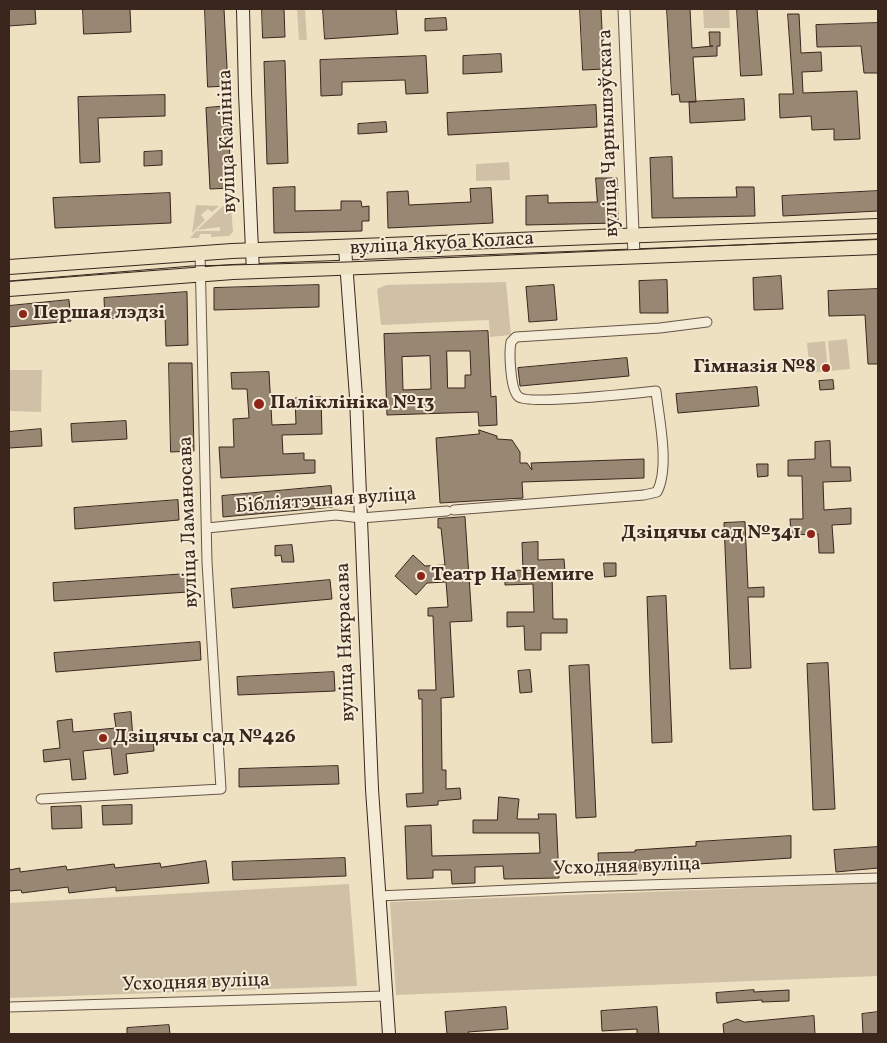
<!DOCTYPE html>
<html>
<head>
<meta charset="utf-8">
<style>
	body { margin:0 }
	#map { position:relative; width:887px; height:1043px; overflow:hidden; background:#eee1c2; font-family:Vollkorn,serif }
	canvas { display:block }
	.frame { position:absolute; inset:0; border:10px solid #3b261d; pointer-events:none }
</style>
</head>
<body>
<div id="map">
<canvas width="887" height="1043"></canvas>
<div class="frame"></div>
</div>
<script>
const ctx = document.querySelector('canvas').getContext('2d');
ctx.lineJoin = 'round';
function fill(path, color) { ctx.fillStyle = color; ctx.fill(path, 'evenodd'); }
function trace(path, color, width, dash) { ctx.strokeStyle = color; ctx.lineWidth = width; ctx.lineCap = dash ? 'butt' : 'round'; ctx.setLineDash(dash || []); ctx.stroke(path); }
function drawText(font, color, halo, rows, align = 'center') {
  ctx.font = font + ' Vollkorn,serif'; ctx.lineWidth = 4; ctx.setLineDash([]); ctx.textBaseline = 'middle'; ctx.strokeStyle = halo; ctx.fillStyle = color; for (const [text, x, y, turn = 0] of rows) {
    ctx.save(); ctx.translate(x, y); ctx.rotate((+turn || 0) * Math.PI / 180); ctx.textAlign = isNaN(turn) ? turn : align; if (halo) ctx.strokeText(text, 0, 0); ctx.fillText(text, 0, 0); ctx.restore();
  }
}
const green = new Path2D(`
	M297 9H305L307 40H299Z
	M703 9H729L730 28H704Z
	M509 162 510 180 476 181V164Z
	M196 205 219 206 212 212 208 209 201 215 205 220 192 233Z
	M223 206H231L233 232 229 236 211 237V234H200L199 238H190L196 231H220V227L197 230Z
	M506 282 511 335 490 337 489 320 381 325 377 289 386 285Z
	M847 339 850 369 831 371 828 341Z
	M825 341 828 371 810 373 807 343Z
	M9 370H42L41 412 9 411Z
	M878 883V976L396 995 390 902Z
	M349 884 357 986 9 998V903Z`);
const building = new Path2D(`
	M9 9H35L36 24 9 26Z
	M83 9H130L131 32 84 34Z
	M205 9H224L228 86 208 87Z
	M262 9H284L285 37 263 38Z
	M323 9H396L398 34 325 39Z
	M580 9H601L604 69 583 70Z
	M667 9H690L692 48 713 46H710L709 32H720V46H717V56L693 57 696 102H680L679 94 672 95Z
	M737 9H757L762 75 741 76Z
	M788 14H799L801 53 821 52 822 71 802 72 803 93 857 91 860 139 834 140V129L812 130 811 116 780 118 779 94H793Z
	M446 18 447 30 425 31V19Z
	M878 23V73H864L861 46 817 47 816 25Z
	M501 54 502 72 463 74V56Z
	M426 56 428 93 406 94 405 80 342 82V95L321 96 320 60Z
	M285 61 288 163 267 164 264 62Z
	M165 95V116L98 118 100 162 80 163 78 97Z
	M744 99 745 120 690 123 689 102Z
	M596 105 597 127 448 135 447 113Z
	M228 106 231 188 210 189 206 108Z
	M386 122 387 132 358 134V124Z
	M162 151V165L144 166V152Z
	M672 157 673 198 737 197 736 187H754L755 216 652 218 650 158Z
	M596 178H617L618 223 526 225V196L548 195V203L597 202Z
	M295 187V211L341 210V201H361L362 207 369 206V221H362V231L274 233 273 188Z
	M491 188 493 223 388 228 387 192 408 191 409 205 471 202 470 189Z
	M878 191V211L783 216 782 196Z
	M170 193 171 223 55 228 53 198Z
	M781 276 783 309 754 310 753 278Z
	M667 280 668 313H640L639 281Z
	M319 285V307L214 310V288Z
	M554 285 557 320 529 322 526 287Z
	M878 289V364H868L865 315 829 316 828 291Z
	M187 292 188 345 166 346 165 315 105 319 104 298Z
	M69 300 71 321 9 327V306Z
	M488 331 491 397 496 396 497 425 479 426 478 412 387 415 384 334ZM447 351H470L471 375H465V388H448ZM430 356 431 389 403 390 402 357Z
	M627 358 629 376 520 386 518 368Z
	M169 363H192L194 451 171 452Z
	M269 372 272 425 296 424 295 398 321 397 322 434 282 435 283 454 304 453V460H315V473L221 478 219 447H234L233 419 249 418 247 389H232L231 373Z
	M833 380 834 389 820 390 819 381Z
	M757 387 759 406 678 413 676 394Z
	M126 421 127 439 72 442 71 424Z
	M41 429 42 446 9 448V432Z
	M479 430 497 436V439L512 440 520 452V463H527L532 470 531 463 644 459V478L522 482 523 498 440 503 436 438 479 434Z
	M830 441 831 467H850L851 481 823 482 824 510 851 508V524L832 525 834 553H819L818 534 791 535 790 519H803L802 476H788V460L815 459V442Z
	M757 464H768V476L758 477Z
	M331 486 333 507 223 517 222 496Z
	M178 500 179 520 75 529 74 508Z
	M465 517 472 621 450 622 454 697 441 698 442 770H446V789L460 788 461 799 438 801V805L407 807 406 794 423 793 422 699H419L418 690H436L433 616H428V608L448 607 446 582 427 583 416 595 395 576 413 555 425 566 445 565 441 528H438V519Z
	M745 522 748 588 764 587V597H748L751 668 730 669 724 523Z
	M538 542V560L564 559 565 572H552L553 619H567V633H541V650H525L524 626 507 627V612H534L533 584 505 585V571L523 570 522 543Z
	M292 545 294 562H282L281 555 275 556V546Z
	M604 563H616V576L605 577Z
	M187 574 188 592 54 601 53 583Z
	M330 580 332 599 233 608 231 589Z
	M666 596 672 742 652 743 647 597Z
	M200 642 201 660 56 672 54 653Z
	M828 663 835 809 813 810 807 664Z
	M589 665 596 817 576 818 569 666Z
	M530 670 532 692 520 693 518 671Z
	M334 672 335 691 238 695 237 677Z
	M131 712 133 739 153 737 154 751 126 754 128 773 114 775 111 748 83 751 86 779 72 780 70 759 44 762 43 750 60 748 57 721 72 719 73 732 116 728 114 714Z
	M338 766 339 784 239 787V769Z
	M499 797 519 799 517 819H539L538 814H556L559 878 504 879 503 866 475 867V883L452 884 451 870H433V878L407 879 405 826 431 825 432 856 540 853 539 833H473V820H497Z
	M132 805V824L103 825 102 806Z
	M81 806 82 828 52 829 51 807Z
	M791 836V858L698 864V868L637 871V874L599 875 598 853 635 852V850L696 846V842Z
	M878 847V868L836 872 834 850Z
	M345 858 346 876 233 880 232 862Z
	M206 861 209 883 116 891V887L69 893 68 887 22 893 21 890 9 891V870L20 868V872L66 866 67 870 114 864 115 868 160 863 161 867Z
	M754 990V992L789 990V1001L762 1002V1000L717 1003 716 993Z
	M506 1007 508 1029 468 1032 469 1034H447L445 1012Z
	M657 1007 659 1034H637V1029L602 1031 601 1011Z
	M878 1012V1034H863L862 1014Z
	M814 1016 815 1034H724L723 1024 737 1019 744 1022Z
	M169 1025 170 1034H127V1028Z`);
const minor = new Path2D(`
	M454 510 644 495 657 492C670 467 659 419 656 391 636 393 529 405 519 397 510 391 509 352 511 342L516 337 660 328 707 322
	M207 528 336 515 361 518 447 511
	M41 799 221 789 207 562 200 253
	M378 896 578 887 878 878
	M9 1007 385 996`);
const tertiary = new Path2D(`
	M624 9 634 256`);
const secondary = new Path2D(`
	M243 9 245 93 253 272
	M345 248 356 397 372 789 389 1034`);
const primary = new Path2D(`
	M9 267 232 251 878 226
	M9 289 233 272 878 247`);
const tram = new Path2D(`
	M9 281 192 266 347 262 878 239`);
const markers = [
	[23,314,5,"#8f2418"],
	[826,368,5,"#8f2418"],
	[259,404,6,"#8f2418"],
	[811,534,5,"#8f2418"],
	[421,576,5,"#8f2418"],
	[103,738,5,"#8f2418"]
];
const streetNames = [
	["вуліца Чарнышэўскага",610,133,-92],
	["вуліца Калініна",229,141,-92],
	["вуліца Якуба Коласа",442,245,-3],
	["Бібліятэчная вуліца",326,502,-4],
	["вуліца Ламаносава",190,522,-92],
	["вуліца Някрасава",347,642,-92],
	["Усходняя вуліца",627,868,-2],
	["Усходняя вуліца",196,984,-2]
];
const poiNames = [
	["Першая лэдзі",33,314],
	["Гімназія №8",816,368,"right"],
	["Паліклініка №13",270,404],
	["Дзіцячы сад №341",801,534,"right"],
	["Театр На Немиге",431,576],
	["Дзіцячы сад №426",113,738]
];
fill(green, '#d0c1a6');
fill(building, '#988773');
trace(building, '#3b261d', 1);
trace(minor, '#685546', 11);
trace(tertiary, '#685546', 13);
trace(secondary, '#3b261d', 14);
trace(primary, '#3b261d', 16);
trace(minor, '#f4ecd7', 9);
trace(tertiary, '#f4ecd7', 11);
trace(secondary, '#f4ecd7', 12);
trace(primary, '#eee1c2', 14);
trace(tram, '#3b261d', 1);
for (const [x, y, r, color] of markers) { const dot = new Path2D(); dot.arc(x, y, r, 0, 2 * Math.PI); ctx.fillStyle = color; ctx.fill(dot); trace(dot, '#f4ecd7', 2); }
drawText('20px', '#3b261d', '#f4ecd7', streetNames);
drawText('bold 20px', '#3b261d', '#f4ecd7', poiNames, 'left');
</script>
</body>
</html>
